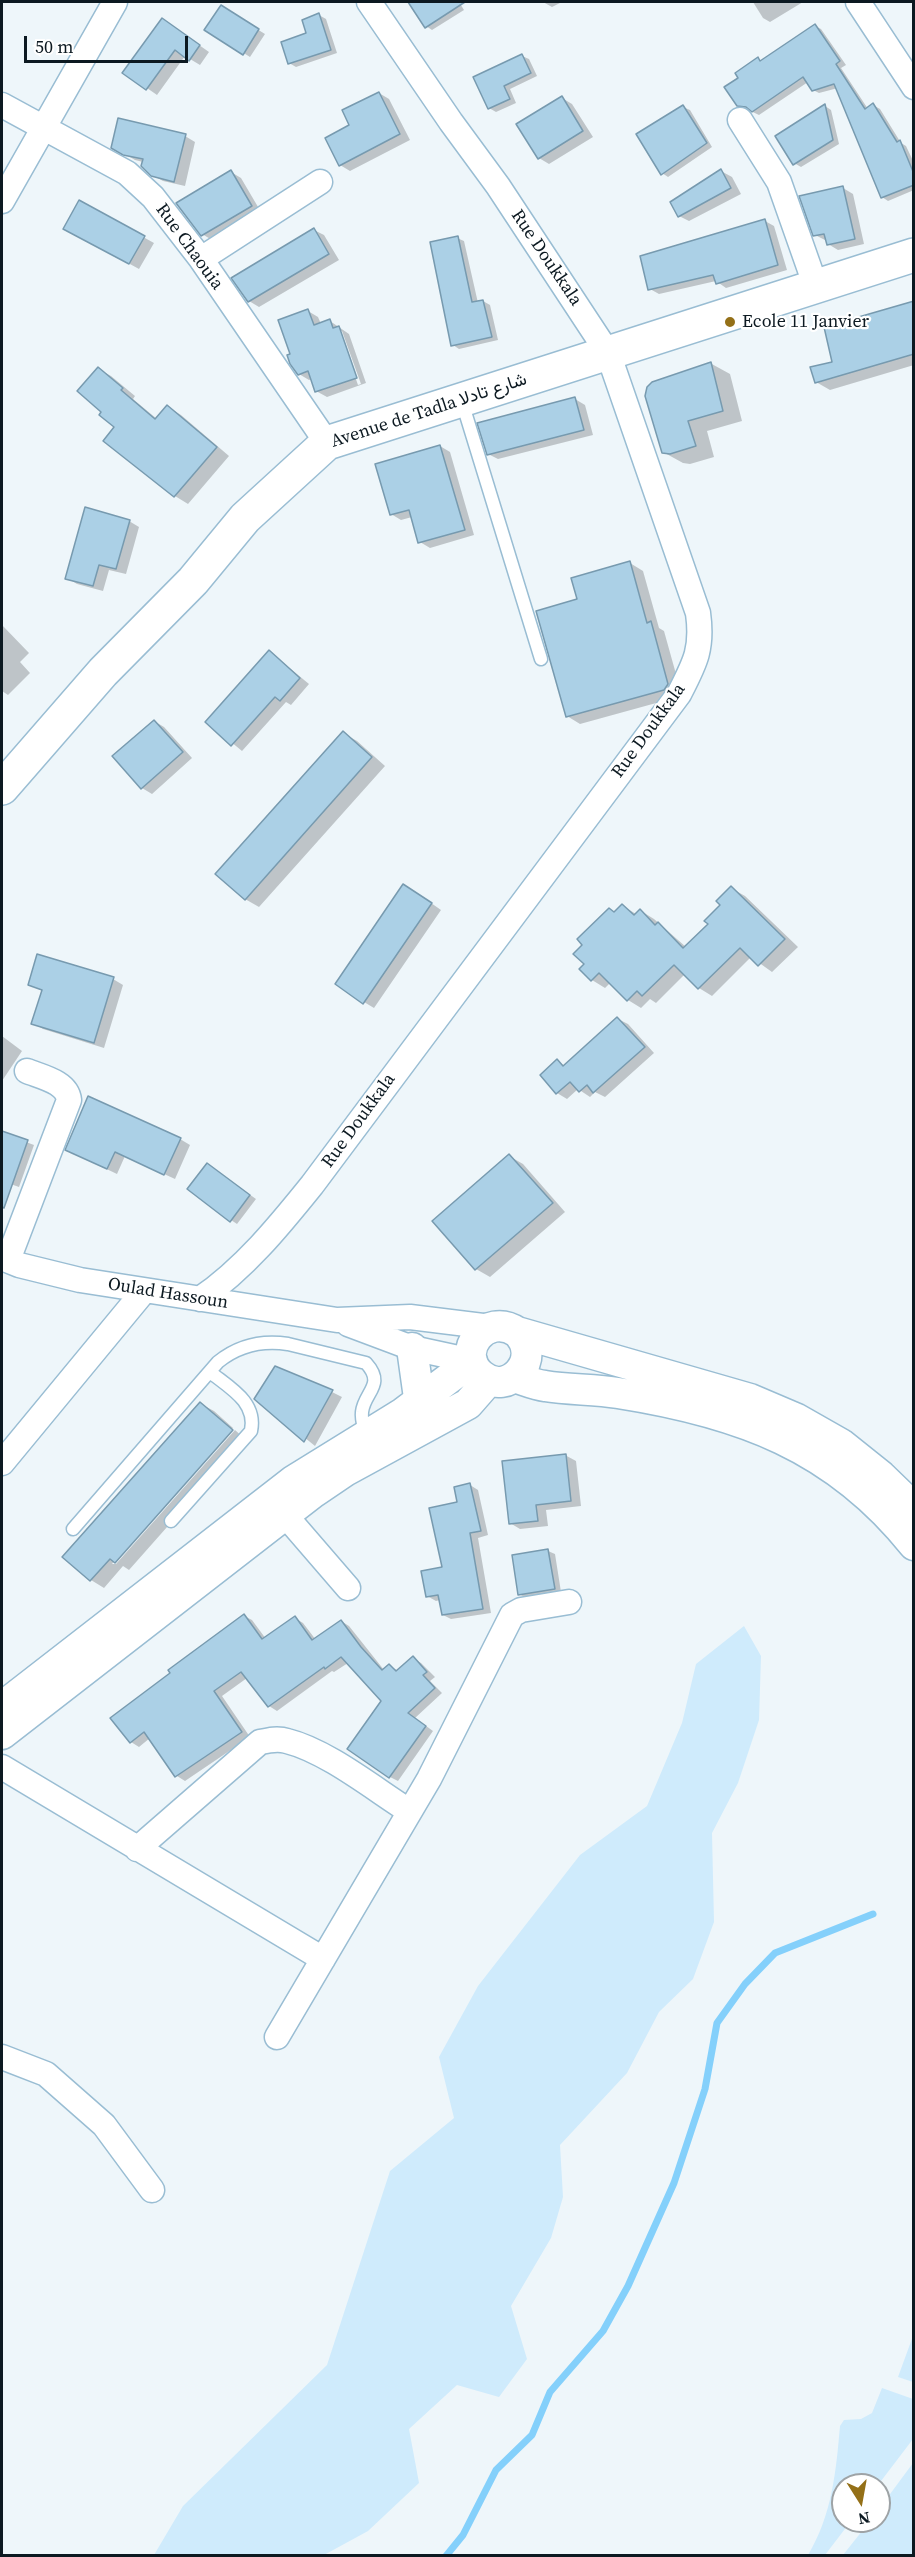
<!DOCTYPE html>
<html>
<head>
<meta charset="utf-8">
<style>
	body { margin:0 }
	#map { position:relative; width:915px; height:2557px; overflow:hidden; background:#eef6fa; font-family:"Source Serif 4",serif }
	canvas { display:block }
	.frame { position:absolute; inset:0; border:3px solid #0c1921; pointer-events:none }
	.north { position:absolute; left:831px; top:2473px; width:60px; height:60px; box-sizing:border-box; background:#fff; border:2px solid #9ea3a6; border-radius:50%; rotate:169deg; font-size:16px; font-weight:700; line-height:24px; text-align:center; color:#0c1921 }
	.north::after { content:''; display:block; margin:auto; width:21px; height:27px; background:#947018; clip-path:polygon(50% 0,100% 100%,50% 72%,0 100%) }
	.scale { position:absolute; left:24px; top:36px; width:164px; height:27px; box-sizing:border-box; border:3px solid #0c1921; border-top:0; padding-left:8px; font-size:18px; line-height:21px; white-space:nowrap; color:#0c1921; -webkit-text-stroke:4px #fff; paint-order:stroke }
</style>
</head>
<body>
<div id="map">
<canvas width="915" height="2557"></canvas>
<div class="frame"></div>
<div class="north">N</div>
<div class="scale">50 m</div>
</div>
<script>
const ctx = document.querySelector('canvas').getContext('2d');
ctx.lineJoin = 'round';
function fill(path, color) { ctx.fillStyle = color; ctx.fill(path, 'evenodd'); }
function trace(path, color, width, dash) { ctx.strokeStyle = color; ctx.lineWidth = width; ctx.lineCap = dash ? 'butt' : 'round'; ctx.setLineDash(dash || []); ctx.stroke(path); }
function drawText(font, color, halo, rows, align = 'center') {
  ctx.font = font + ' "Source Serif 4",Vazirmatn,serif'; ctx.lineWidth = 4.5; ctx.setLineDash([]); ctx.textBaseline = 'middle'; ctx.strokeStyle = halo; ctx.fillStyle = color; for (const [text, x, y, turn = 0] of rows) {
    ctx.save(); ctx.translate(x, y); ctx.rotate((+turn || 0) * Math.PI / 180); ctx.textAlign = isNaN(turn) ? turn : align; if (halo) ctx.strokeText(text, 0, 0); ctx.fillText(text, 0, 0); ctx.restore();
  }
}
const green = new Path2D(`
	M744 1626 761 1656 759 1720 738 1783 712 1833 714 1922 693 1979 659 2012 627 2073 560 2145 563 2197 551 2238 511 2306 527 2359 499 2397 457 2385 409 2429 419 2483 368 2531 324 2555H154L183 2506 327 2365 390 2171 454 2118 439 2057 478 1986 580 1855 647 1806 682 1723 696 1664Z
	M913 2336V2382L898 2377Z
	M882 2388 913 2399V2439L878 2485H843V2521H851L825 2555H808C832 2515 836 2472 840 2426L844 2420 861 2419 872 2413Z
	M913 2463V2555H843L870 2521H879V2509Z`);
const shadow = new Path2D(`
	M409 2H459L464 10 432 30 426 26Z
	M543 2H562L552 7Z
	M753 2H803L770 22 763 18Z
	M221 7 265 34 250 57 207 30Z
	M319 15 326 19 337 53 296 67 289 63Z
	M172 26 209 52 200 65 185 56 157 95 124 72Z
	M815 26 821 29 846 65 841 68 868 109 873 105 880 109 901 143 906 146 914 163V190L888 201 882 197 838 88 819 93 813 90 808 82 759 115 738 105 740 78 758 59 762 61Z
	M522 56 529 59 537 76 510 89 516 103 496 112 489 108Z
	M379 93 389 99 410 140 350 171 340 165 351 126Z
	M562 98 572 104 593 137 549 164 539 158Z
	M825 106 831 110 839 144 801 167 794 163Z
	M683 107 690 110 712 147 668 177 662 173Z
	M185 136 195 142 185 186 163 181 152 175 143 162 135 160 113 147Z
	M721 171 732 177 741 194 689 221 679 216Z
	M231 172 241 178 261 212 212 240 202 234Z
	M843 188 853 194 864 244 838 250 828 244 827 241 815 235Z
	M80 202 154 243 139 269 75 234Z
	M765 221 774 226 787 270 726 288 716 281 659 294 650 289Z
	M314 230 324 235 339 260 259 307 249 301Z
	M457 238 464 241 478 303 483 301 490 305 498 340 459 349 453 345Z
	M914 302V365L830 390 816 382Z
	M308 311 318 317 321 324 330 321 349 334 366 383 327 397 316 391 312 379 309 380 299 374ZM339 331H342L361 384 358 385Z
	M710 363 730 374 742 421 707 431 714 457 690 464 683 463 663 452Z
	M98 369 111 376 135 396 133 399 157 419 168 407 181 415 229 456 188 504 175 496 105 440 116 427 104 411Z
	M575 399 585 405 593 435 498 459 488 454Z
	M440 446 450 452 474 535 430 548 420 542 412 517 401 520 391 514Z
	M129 521 139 527 126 574 109 570 103 591 77 584 67 578Z
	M630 563 643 571 659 628 664 631 681 692 678 697 580 724 567 716 579 600Z
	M2 625 29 653 20 662 30 673 8 695 2 691Z
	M270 652 309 684 291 705 286 702 242 751 207 722Z
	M154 721 164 727 192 758 152 794 142 788Z
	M343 733 357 741 385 766 259 907 245 899Z
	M731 888 745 896 798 947 772 972 751 957 712 996 699 988 685 974 656 1003 650 999 641 1008 628 1000 610 983 605 988 592 980 615 913 623 906 636 914 641 911 654 919 686 947 710 924Z
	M414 891 441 910 374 1008 364 1002Z
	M113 979 123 985 104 1048 43 1029 33 1023 43 991 29 984Z
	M618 1019 628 1024 654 1053 605 1097 595 1092 590 1097 578 1089 567 1099 557 1093 542 1075 557 1061 565 1066Z
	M2 1036 22 1051 2 1081Z
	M2 1133 34 1145 19 1187 2 1181Z
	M180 1139 190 1145 175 1179 125 1156 117 1174 77 1155Z
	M509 1156 523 1164 565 1212 490 1277 476 1269 434 1221Z
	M208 1165 256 1199 237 1224 231 1220Z
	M332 1392 342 1397 315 1446 256 1398Z
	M201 1404 214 1411 233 1428 112 1564H116L235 1430 245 1439 129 1570 123 1566 104 1588 91 1580 65 1557Z
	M565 1455 576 1461 581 1506 546 1510 548 1526 520 1529 510 1523Z
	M470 1485 478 1490 488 1535 478 1538 491 1613 451 1619 443 1615 440 1600 436 1601 427 1596 443 1569Z
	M548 1551 555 1554 561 1592 526 1598 519 1594Z
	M244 1616 252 1620 266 1639 295 1618 303 1623 316 1640 341 1621 349 1626 384 1670 389 1666 399 1671 413 1658 421 1663 435 1677 430 1681 442 1693 415 1718 433 1731 398 1781 390 1777 383 1701 348 1663 334 1672 332 1671 277 1711 269 1706 247 1678 222 1696 250 1737 185 1781 177 1776 150 1738 139 1747 131 1742Z`);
const stream = new Path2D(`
	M446 2556 463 2535 496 2470 532 2435 550 2392 603 2331 628 2286 674 2183 705 2089 717 2023 745 1984 775 1953 873 1914`);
const building = new Path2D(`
	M408 2H465L425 28Z
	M221 5 259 29 243 55 204 30Z
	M319 13 331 50 288 64 281 42 306 33 302 20Z
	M162 18 200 45 189 61 175 50 146 90 122 73Z
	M815 24 840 61 836 64 865 109 873 103 897 142 900 140 914 174V185L881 198 834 84 812 91 803 77 752 112 746 107 737 106 724 87 738 78 735 73 758 57 760 61Z
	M522 54 531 73 504 86 510 99 488 109 473 77Z
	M379 92 400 134 339 166 325 138 349 125 342 110Z
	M562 96 583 131 538 159 516 124Z
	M825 104 833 140 793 165 775 136Z
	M683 105 707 143 661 175 636 134Z
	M118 118 186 134 174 182 151 176 141 166 143 159 123 155 111 148Z
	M721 169 731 188 678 217 670 202Z
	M231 170 252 206 201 236 176 203Z
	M843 186 855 239 827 245 824 234 813 236 799 196Z
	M79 200 145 236 129 264 63 229Z
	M765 219 778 265 716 284 713 275 648 290 640 256Z
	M314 228 329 254 248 302 231 278Z
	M458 236 472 302 483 300 492 337 451 346 430 242Z
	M914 301V354L815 383 810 367 832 362 824 327Z
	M308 309 314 325 330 319 333 328 339 326 357 378 315 392 308 371 298 375 290 364 287 355 290 354 278 320Z
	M711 362 723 411 688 421 696 446 670 454 662 453 645 396 647 387 652 382Z
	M98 367 123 388 121 390 155 419 167 405 217 447 174 497 103 441 114 427 99 415 101 412 77 391Z
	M575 397 584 430 487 455 477 423Z
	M440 445 465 530 418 543 409 510 390 515 375 464Z
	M85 507 130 520 116 569 99 565 93 586 65 579Z
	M630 561 647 623 651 621 668 684 664 690 566 717 536 611 577 599 571 578Z
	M269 650 300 678 280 701 275 697 231 746 205 722Z
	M154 720 183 752 141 789 112 756Z
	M343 731 372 757 245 900 215 874Z
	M403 884 432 903 363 1004 335 984Z
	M731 886 785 939 758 966 740 948 698 989 674 965 642 996 637 991 627 1001 599 973 591 981 579 969 584 964 573 954 582 945 577 939 609 908 614 912 622 904 634 915 640 909 655 925 658 922 683 948 708 924 704 921 720 905 716 901Z
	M37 954 114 977 94 1043 31 1024 42 990 28 985Z
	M617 1017 645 1047 593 1093 587 1085 579 1092 570 1082 556 1094 540 1075 557 1059 563 1066Z
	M88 1096 181 1138 164 1175 115 1152 107 1169 65 1150Z
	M2 1131 28 1140 4 1208 2 1207Z
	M509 1154 553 1203 475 1270 432 1221Z
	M207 1163 250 1195 230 1222 187 1189Z
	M275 1366 333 1390 304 1442 254 1399Z
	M200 1402 233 1430 115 1563 110 1559 90 1581 62 1557Z
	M566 1454 571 1501 536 1505 538 1521 509 1524 502 1461Z
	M470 1483 481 1531 470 1533 483 1609 442 1615 438 1595 426 1597 421 1571 442 1567 429 1508 457 1502 454 1487Z
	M548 1549 555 1589 518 1595 512 1555Z
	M244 1614 262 1639 295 1616 312 1640 341 1620 361 1647 382 1670 389 1664 396 1671 413 1656 427 1672 423 1675 435 1688 408 1713 426 1726 389 1778 347 1749 381 1701 341 1657 325 1669 324 1667 268 1707 241 1672 214 1691 242 1732 175 1777 144 1732 130 1743 110 1718 170 1673 168 1670Z`);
const service = new Path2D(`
	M462 402 541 659
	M171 1521 251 1431C257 1402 230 1388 210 1372
	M73 1529 218 1362C239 1345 262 1340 288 1344L366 1363C386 1385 364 1392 362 1412 361 1420 364 1428 366 1436`);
const minor = new Path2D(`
	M858 2 914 87
	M2 105 127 173 153 197 201 259 327 443
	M740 120 779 182 816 287
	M2 201 115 2
	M201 259 320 182
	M2 1258 19 1265 80 1280 337 1320 410 1317 491 1327
	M8 1260 69 1100C67 1082 42 1077 27 1071
	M200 1299C244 1269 279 1226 312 1185L679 694C695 663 703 649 698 613L608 353 498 186 451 122 369 2
	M348 1324 412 1348 472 1361
	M2 1463 144 1291
	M285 1515 348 1588
	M2 1767 323 1959
	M137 1849 260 1742C269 1740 278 1738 287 1741 327 1751 374 1789 409 1811
	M277 2037 429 1779 512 1615 521 1610 569 1602
	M2 2057 46 2074 104 2125 152 2190`);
const tertiary = new Path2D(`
	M517 1332C544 1359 508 1398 481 1375 454 1352 486 1311 517 1332L750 1399 797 1419 841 1444 881 1476 914 1508
	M412 1348 419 1398
	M514 1377C524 1380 535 1385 545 1386 569 1390 594 1389 618 1393 739 1412 835 1446 914 1545
	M2 1707 293 1481 403 1413 472 1361
	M2 1734 314 1492 345 1471 468 1404 489 1380`);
const secondary = new Path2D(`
	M2 788 103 672 193 581 245 518 327 443 914 255`);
const markers = [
	[730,322,6,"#947018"]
];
const streetNames = [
	["Rue Chaouia",189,247,54],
	["Rue Doukkala",546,258,56],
	["Avenue de Tadla شارع تادلا",429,411,-18],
	["Rue Doukkala",649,731,-54],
	["Rue Doukkala",359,1121,-54],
	["Oulad Hassoun",168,1294,9]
];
const poiNames = [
	["Ecole 11 Janvier",742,322]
];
fill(green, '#cfebfc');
fill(shadow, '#0003');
trace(stream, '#84d0fb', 7);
fill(building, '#abd0e6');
trace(building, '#779aaf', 1.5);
trace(service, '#99bdd3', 15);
trace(minor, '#99bdd3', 27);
trace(tertiary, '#99bdd3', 33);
trace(secondary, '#99bdd3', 36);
trace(service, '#fff', 12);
trace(minor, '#fff', 24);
trace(tertiary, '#fff', 30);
trace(secondary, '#fff', 33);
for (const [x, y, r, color] of markers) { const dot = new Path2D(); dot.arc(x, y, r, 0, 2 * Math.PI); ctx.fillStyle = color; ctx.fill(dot); trace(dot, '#fff', 2); }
drawText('18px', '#0c1921', '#fff', streetNames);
drawText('18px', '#0c1921', '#fff', poiNames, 'left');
</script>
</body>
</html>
